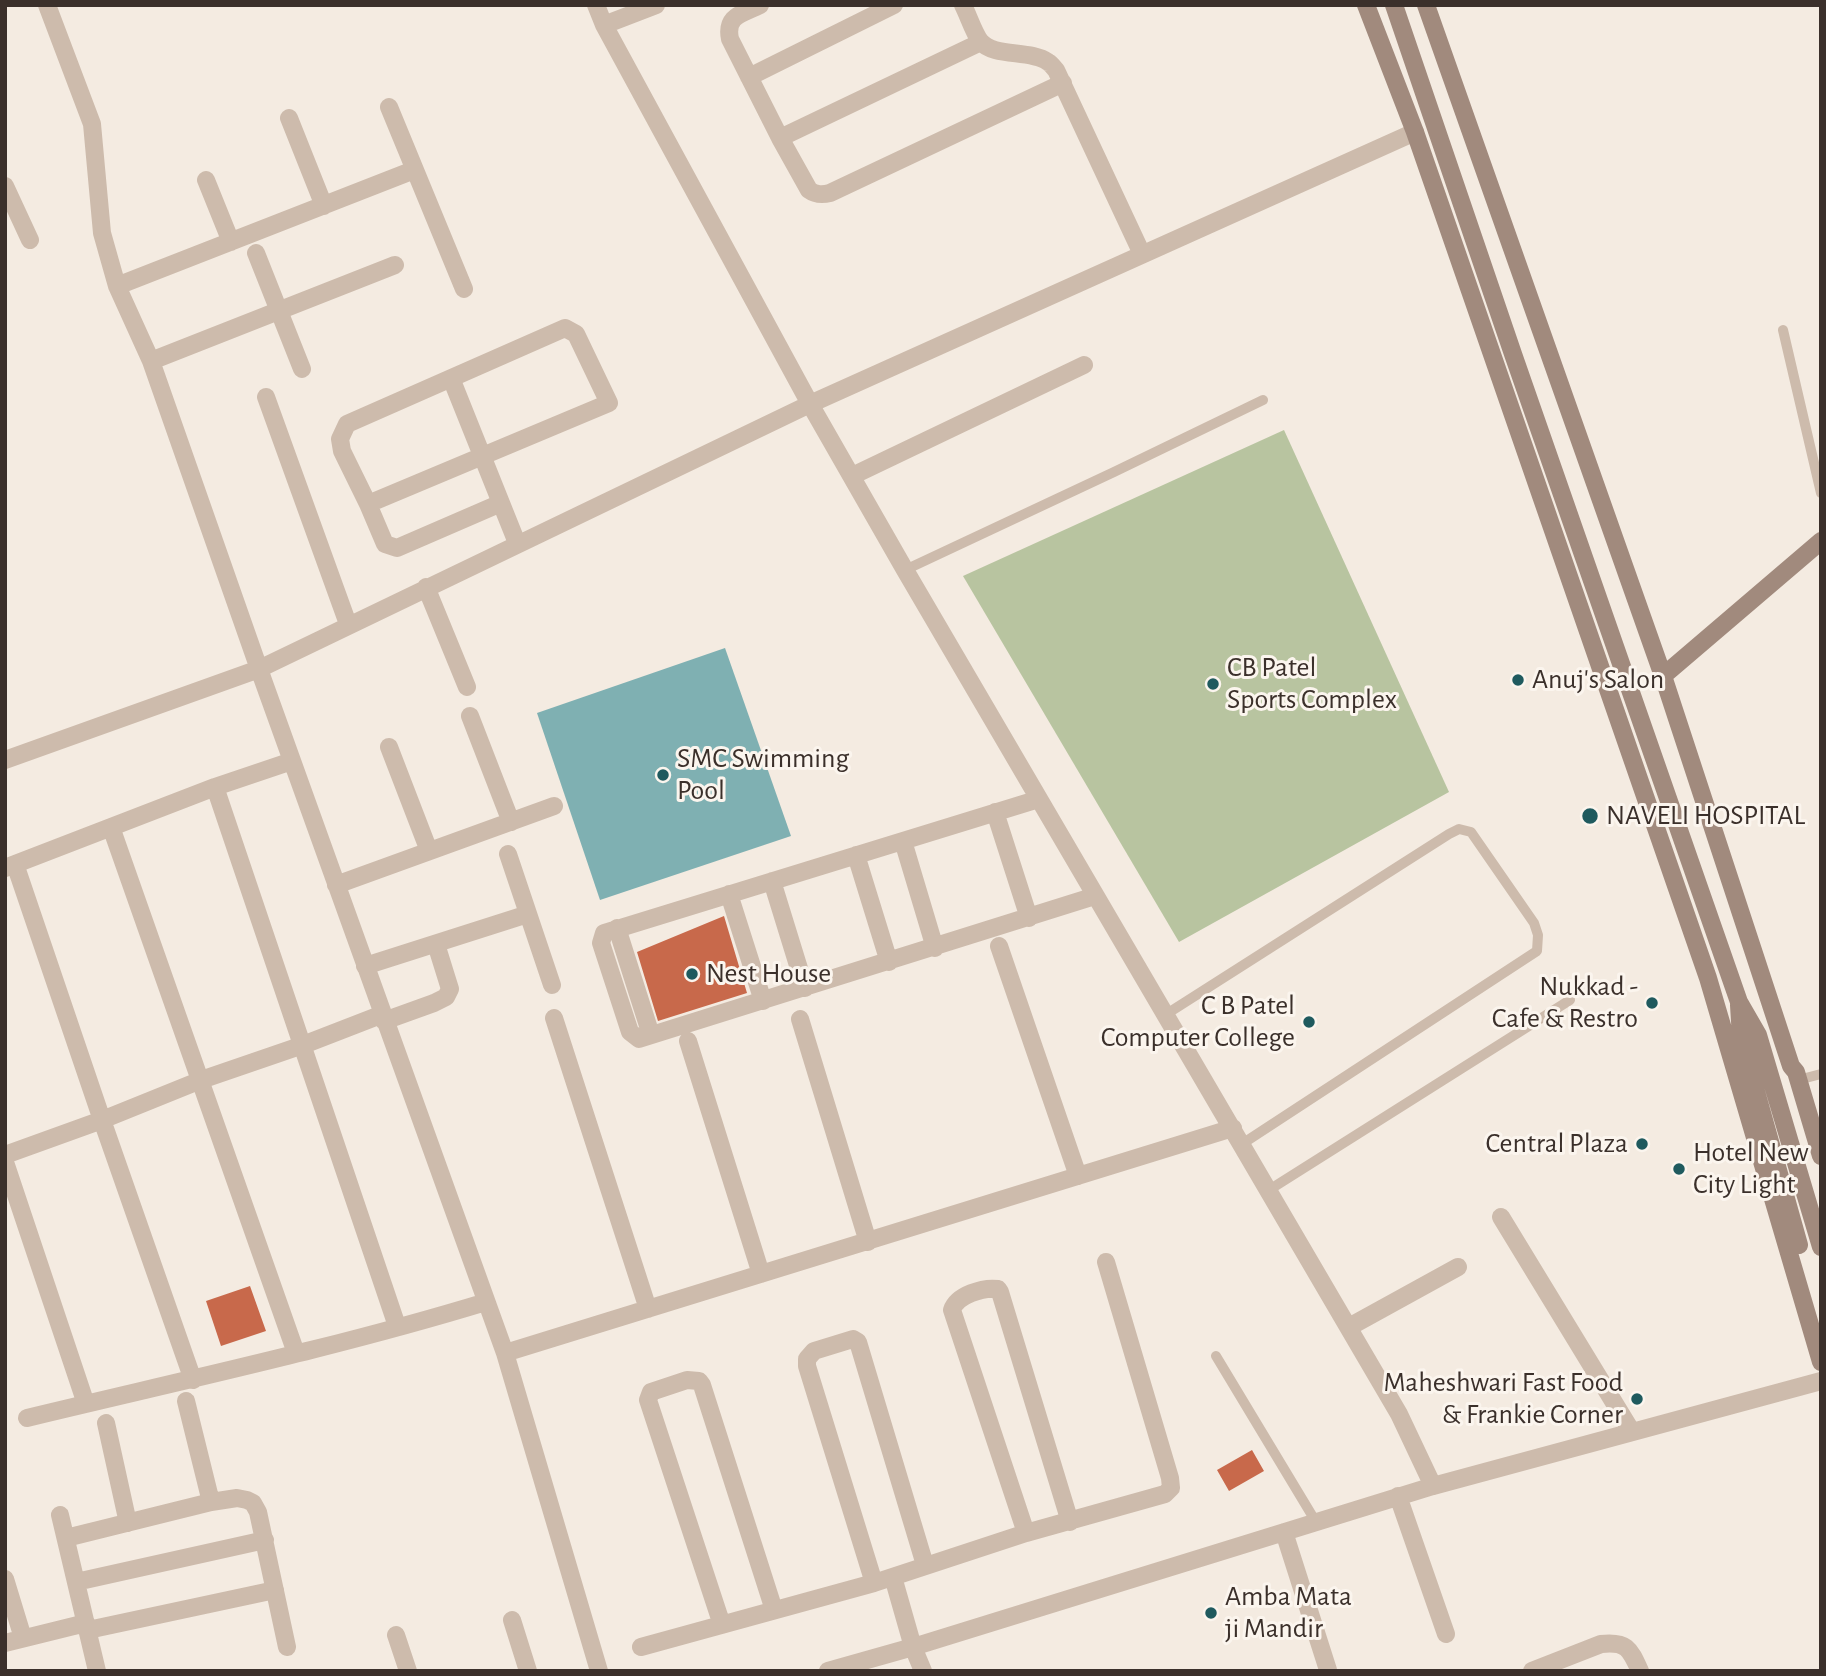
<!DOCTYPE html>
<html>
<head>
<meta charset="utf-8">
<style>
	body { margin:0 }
	#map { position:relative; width:1826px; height:1676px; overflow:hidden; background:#f4ebe1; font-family:"Alegreya Sans",sans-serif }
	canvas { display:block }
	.frame { position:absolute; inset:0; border:7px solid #3b302b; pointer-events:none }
</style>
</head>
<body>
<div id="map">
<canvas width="1826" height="1676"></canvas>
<div class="frame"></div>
</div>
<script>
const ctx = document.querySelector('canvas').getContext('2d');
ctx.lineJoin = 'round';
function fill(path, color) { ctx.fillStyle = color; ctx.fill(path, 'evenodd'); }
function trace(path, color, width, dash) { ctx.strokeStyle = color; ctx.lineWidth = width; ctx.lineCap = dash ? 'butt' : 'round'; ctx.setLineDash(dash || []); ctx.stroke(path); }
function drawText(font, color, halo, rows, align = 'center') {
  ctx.font = font + ' "Alegreya Sans",sans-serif'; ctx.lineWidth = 6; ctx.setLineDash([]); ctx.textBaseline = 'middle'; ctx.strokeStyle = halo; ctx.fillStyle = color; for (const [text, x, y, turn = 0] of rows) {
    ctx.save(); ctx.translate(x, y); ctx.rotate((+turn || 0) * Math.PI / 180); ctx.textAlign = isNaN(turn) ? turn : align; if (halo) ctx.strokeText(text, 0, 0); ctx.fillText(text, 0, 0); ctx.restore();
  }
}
const green = new Path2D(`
	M1284 430 1449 792 1179 942 963 576Z`);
const water = new Path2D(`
	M725 648 791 836 600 900 537 713Z`);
const building = new Path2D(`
	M724 916 747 993 658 1021 637 952Z
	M250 1286 266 1331 221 1346 206 1301Z
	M1252 1450 1264 1471 1229 1491 1217 1470Z`);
const lane = new Path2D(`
	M1783 330 1821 493
	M905 570 1114 472 1263 400
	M1165 1015 1449 834 1459 829 1471 832 1534 923 1538 935 1537 951 1242 1144
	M1798 1080 1821 1074
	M1269 1190 1570 1000
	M1216 1356 1316 1522`);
const street = new Path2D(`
	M47 5 92 124 102 233 117 286 151 361 259 669 505 1353 599 1671
	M596 5 604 25 810 404 905 570 1399 1414 1433 1486
	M760 5C743 14 725 15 730 39L780 138 809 190C816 195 822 195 830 193L1063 83
	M963 5C969 17 973 31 980 41 994 58 1030 49 1048 62 1049 62 1055 69 1056 70L1142 254
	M604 25 656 5
	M749 77 894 5
	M389 107 464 289
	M289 118 324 206
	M780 138 981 42
	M206 180 231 242
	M5 186 30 240
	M256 253 302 369
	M117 286 414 170
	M565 328 576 334 609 403 368 504 342 451 340 439 347 424Z
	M151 361 395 265
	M451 378 517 543
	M266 397 348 624
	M852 476 1084 365
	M368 504 385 544 397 548 501 503
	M426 587 467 687
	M470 716 511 822
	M389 747 429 851
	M5 760 259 669 810 404 1415 132
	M215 787 397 1326
	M1039 799 604 933 601 943 630 1032 639 1039 1095 896
	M995 812 1029 918
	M111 827 296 1353
	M903 841 935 948
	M508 854 552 985
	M856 855 889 962
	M15 864 102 1120 193 1380
	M5 868 215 787 292 761
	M772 881 805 988
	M336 885 554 806
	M729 894 763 1001
	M617 928 651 1035
	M999 946 1078 1176
	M365 966 528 914
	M554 1018 648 1309
	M800 1019 868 1242
	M384 1021 434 1003 446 997 450 989 436 944
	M688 1041 761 1274
	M5 1155 102 1120 201 1080 303 1045 383 1014
	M5 1162 86 1404
	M1501 1217 1632 1432
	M1349 1327 1458 1267
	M505 1353 1233 1128
	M186 1401 211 1502
	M27 1418C180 1381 335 1348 486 1302
	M106 1423 128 1523
	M1398 1496 1446 1634
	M60 1515 97 1671
	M1284 1532 1328 1670
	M1026 1533 952 1310C957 1295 983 1287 998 1289L1000 1292 1070 1522
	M66 1538 211 1502 237 1498 247 1500 253 1503 258 1512 287 1647
	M893 1577 913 1647 923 1671
	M5 1579 23 1638
	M76 1582 265 1540
	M874 1583 807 1366V1359L814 1351 853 1339 858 1342 925 1565
	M512 1620 528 1671
	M722 1625 648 1400 651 1392 687 1380 699 1381 702 1385 774 1610
	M88 1630 275 1590
	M396 1635 408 1671
	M5 1643 86 1623
	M641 1647 874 1583 1026 1533 1165 1494 1171 1488 1170 1478 1106 1262
	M828 1671 913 1647 1433 1486 1821 1381
	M1532 1671 1601 1644C1627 1641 1630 1649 1640 1671`);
const secondary = new Path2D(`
	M1366 5 1415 132 1708 978 1821 1362
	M1394 5 1513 354 1739 1002 1758 1035 1821 1247
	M1426 5 1663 676 1791 1066 1796 1072 1821 1156
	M1663 676 1821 541
	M1739 1005 1741 1038 1799 1245`);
const markers = [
	[1518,680,7,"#1f5a5e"],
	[1213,684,7,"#1f5a5e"],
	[663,775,7,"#1f5a5e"],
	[1590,816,9,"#1f5a5e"],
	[692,974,7,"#1f5a5e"],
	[1652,1003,7,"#1f5a5e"],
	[1309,1022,7,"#1f5a5e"],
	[1642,1144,7,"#1f5a5e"],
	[1679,1169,7,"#1f5a5e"],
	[1637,1399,7,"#1f5a5e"],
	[1211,1613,7,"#1f5a5e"]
];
const poiNames = [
	["CB Patel",1227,668],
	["Sports Complex",1227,700],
	["Anuj's Salon",1532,680],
	["SMC Swimming",677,759],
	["Pool",677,791],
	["NAVELI HOSPITAL",1606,816],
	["Nest House",706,974],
	["Nukkad -",1638,987,"right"],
	["Cafe & Restro",1638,1019,"right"],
	["C B Patel",1295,1006,"right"],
	["Computer College",1295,1038,"right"],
	["Central Plaza",1628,1144,"right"],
	["Hotel New",1693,1153],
	["City Light",1693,1185],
	["Maheshwari Fast Food",1623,1383,"right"],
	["& Frankie Corner",1623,1415,"right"],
	["Amba Mata",1225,1597],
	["ji Mandir",1225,1629]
];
fill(green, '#b8c4a0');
fill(water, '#7fb0b2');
fill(building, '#c8694b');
trace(lane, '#cdbbac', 10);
trace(street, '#cdbbac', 18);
trace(secondary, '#a18a7d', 18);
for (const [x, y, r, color] of markers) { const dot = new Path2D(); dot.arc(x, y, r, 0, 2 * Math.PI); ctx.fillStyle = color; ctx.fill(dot); trace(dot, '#fbf5ee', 2.5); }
drawText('28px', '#3b302b', '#fbf5ee', poiNames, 'left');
</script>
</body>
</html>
